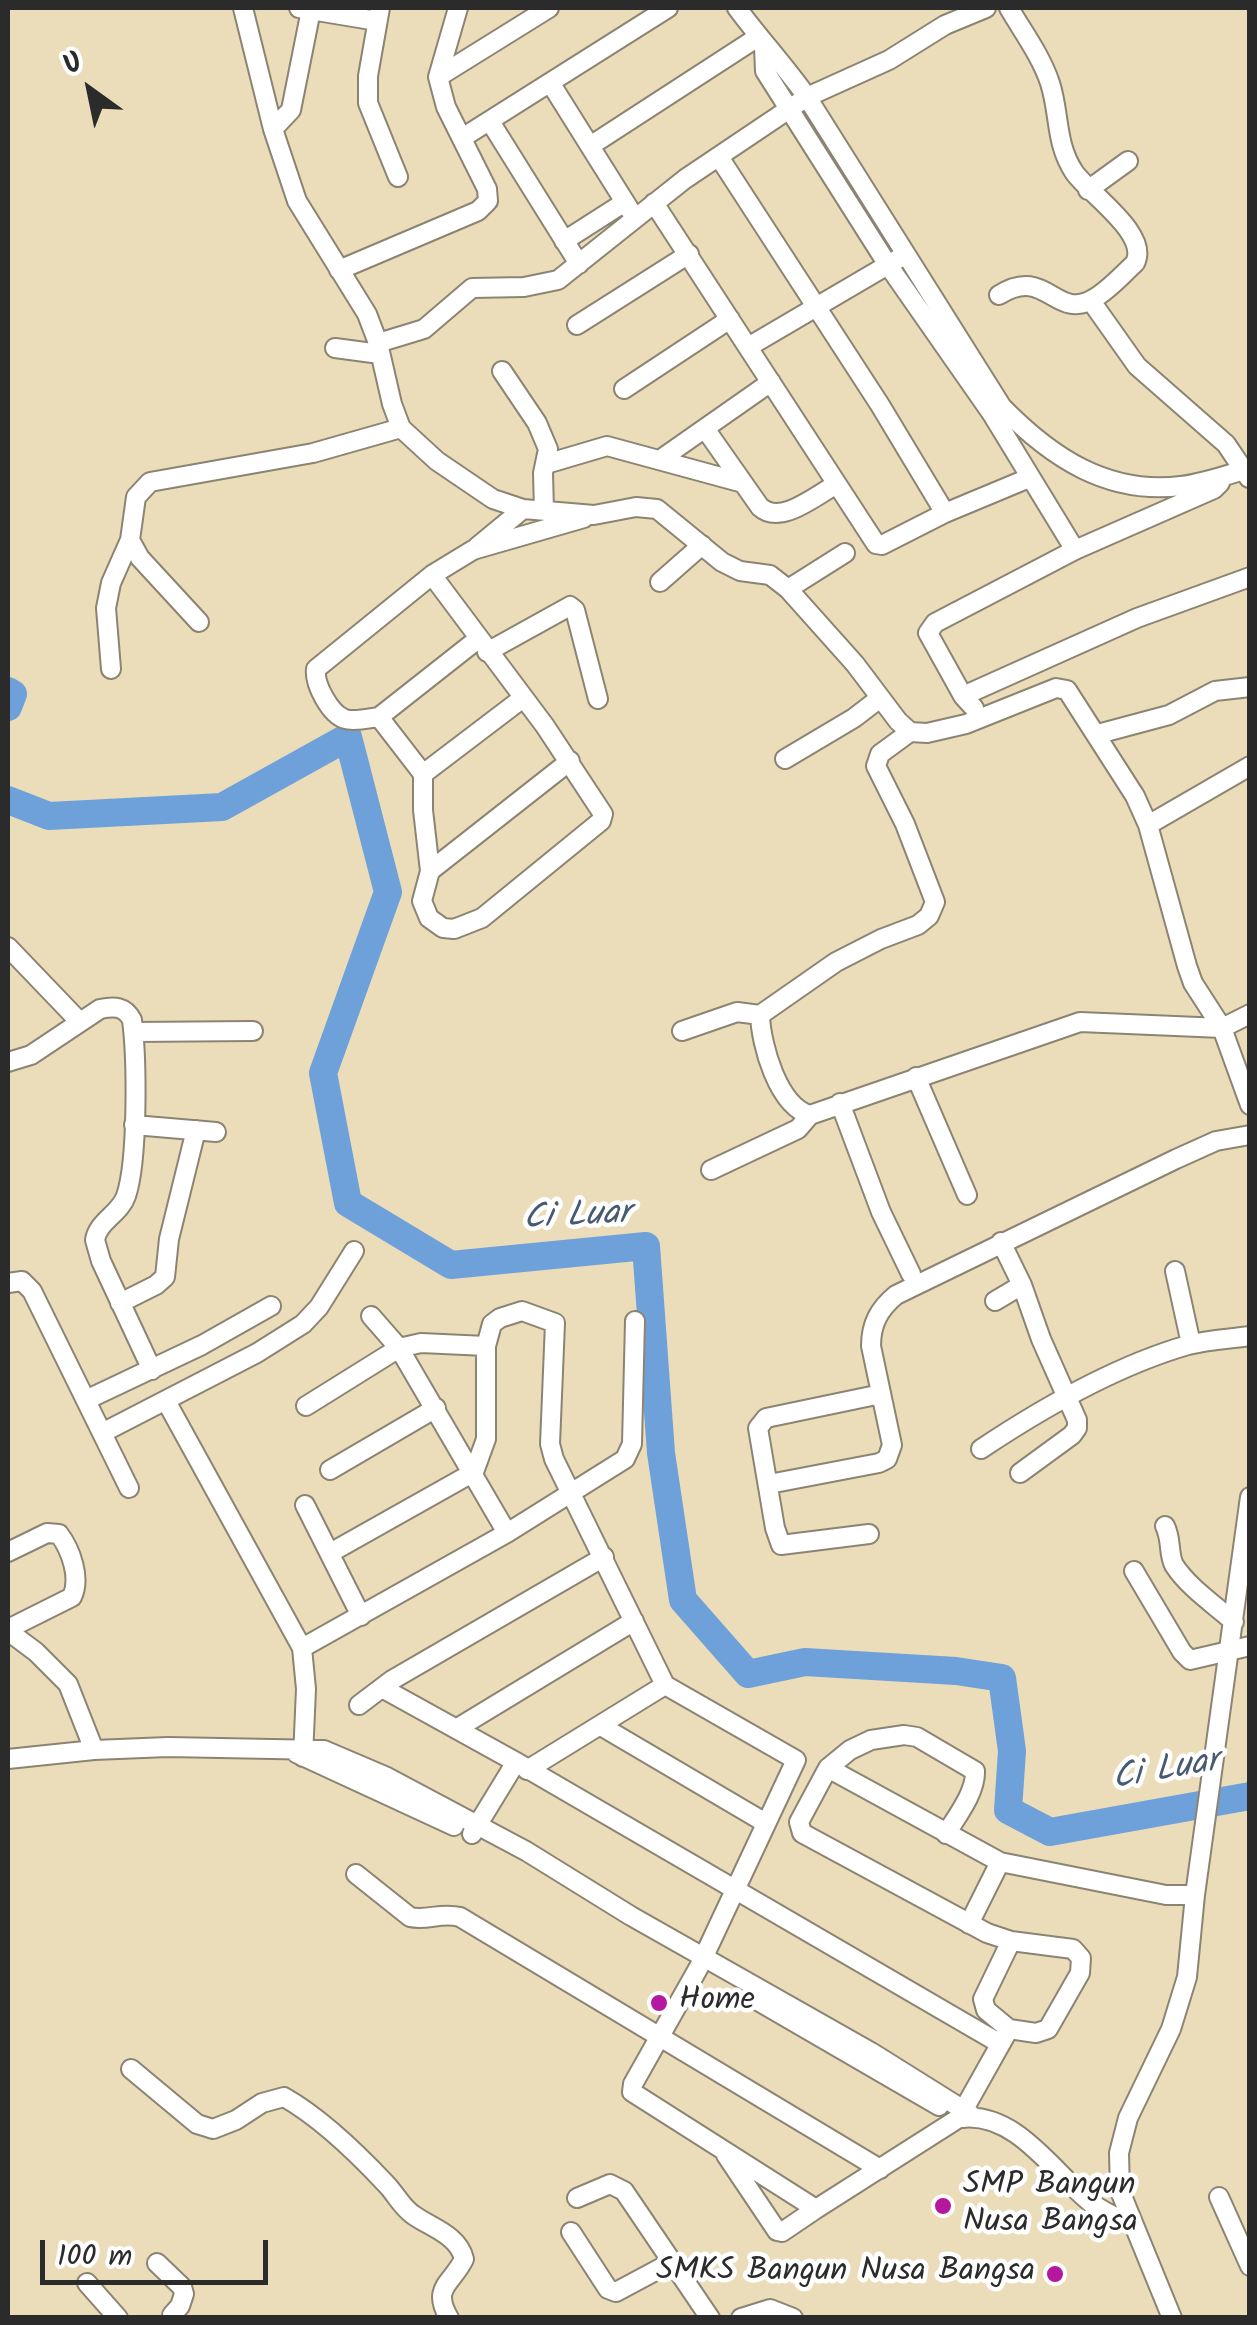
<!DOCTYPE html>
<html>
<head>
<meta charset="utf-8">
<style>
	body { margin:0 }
	#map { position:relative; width:1257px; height:2325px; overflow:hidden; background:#ecddba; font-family:Kalam,sans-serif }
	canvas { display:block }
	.frame { position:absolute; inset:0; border:10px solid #2b2b2b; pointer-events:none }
	.north { position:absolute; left:40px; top:40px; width:100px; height:100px; -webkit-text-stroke:8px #fff; paint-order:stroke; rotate:327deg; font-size:28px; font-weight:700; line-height:40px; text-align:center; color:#2b2b2b }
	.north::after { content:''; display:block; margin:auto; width:35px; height:45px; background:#2b2b2b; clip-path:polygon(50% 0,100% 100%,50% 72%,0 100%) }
	.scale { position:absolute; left:40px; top:2240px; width:228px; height:45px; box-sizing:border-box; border:5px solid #2b2b2b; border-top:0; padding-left:12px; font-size:30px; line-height:35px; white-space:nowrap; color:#2b2b2b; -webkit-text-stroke:8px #fff; paint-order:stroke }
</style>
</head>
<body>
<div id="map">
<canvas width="1257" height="2325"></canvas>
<div class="frame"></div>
<div class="north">U</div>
<div class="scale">100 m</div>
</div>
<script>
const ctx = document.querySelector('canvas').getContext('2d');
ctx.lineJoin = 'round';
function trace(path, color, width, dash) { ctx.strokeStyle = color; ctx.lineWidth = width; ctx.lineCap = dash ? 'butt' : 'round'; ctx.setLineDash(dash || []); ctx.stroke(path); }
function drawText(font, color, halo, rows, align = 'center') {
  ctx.font = font + ' Kalam,sans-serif'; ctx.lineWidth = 9; ctx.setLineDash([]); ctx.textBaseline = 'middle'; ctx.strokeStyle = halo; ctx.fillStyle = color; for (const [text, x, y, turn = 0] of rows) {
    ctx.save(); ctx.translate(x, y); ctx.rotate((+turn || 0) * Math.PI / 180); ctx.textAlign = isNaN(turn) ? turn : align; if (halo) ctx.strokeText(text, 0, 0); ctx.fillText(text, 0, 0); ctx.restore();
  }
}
const river = new Path2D(`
	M8 691 13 694 8 707
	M8 800 49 816 222 807 348 737 388 892 323 1073 348 1203 451 1265 646 1246 661 1453 683 1600 748 1674 805 1662 956 1671 1002 1678 1012 1751 1008 1810 1050 1832 1250 1796`);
const minor = new Path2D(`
	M243 8 273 129 297 201 367 314 378 343 392 404 401 428 437 461 493 499 523 509 594 515 636 507 657 509 722 562 740 571 770 575 788 589 855 664 898 721 910 732 927 733 966 724 1056 688 1067 690 1135 796 1148 825 1187 966 1193 983 1222 1028 1250 1105
	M299 8 377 21
	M380 8 368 76V103L398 177
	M737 8C760 39 785 66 807 97L1002 407C1051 457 1107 495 1181 486 1205 483 1227 475 1250 468
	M764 47 765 71 888 265 992 414 1075 550
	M438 77 549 8
	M551 84 635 218
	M491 123 579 264
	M273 129 291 110 311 10
	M462 138 668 8
	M590 146 758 37
	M719 157 880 405 945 513
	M1088 190 1128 161
	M654 203 876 544 882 545 945 513 1029 478
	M564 241 625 202
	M339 270 478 211 488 201 487 189 446 107 438 77 458 8
	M999 295C1046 265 1055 321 1093 299 1108 291 1122 275 1135 263 1150 234 1090 195 1074 172 1055 143 1060 114 1050 83 1041 56 1023 32 1009 8
	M1091 301 1137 366 1226 444 1249 478
	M577 325 689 254
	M378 343 424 329 472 288 524 287 558 280 685 179 807 97 889 60 945 25 986 8
	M748 347 898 259
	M335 348 380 354
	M502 371 537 423 548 449 543 473 544 511
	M624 389 730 319
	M706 430 760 507C781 526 816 495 837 484
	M661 459 771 382
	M546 464 607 446 743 483
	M477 547 523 509
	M432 575 545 726 603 814 601 821 482 918 454 929 443 928 429 918 422 901 430 871 423 810V774L379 717C370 718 355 722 345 719 330 714 314 684 316 669L432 575 473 550 584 518
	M660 582 702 545
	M788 589 845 553
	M199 622 140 558 130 540 136 497 150 482 313 453 401 428
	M487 652 570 606 575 610 598 699
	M111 669 106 608 111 583 130 540
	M963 696 1137 618 1250 577
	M974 708 963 696 928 633 935 623 1075 550 1214 489 1220 483
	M379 717 478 639
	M1098 734 1169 715 1215 691 1250 687
	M785 759 854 718 880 698
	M423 774 523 698
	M1148 825 1250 766
	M430 871 570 761
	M8 947 78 1020
	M760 1015C761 1045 778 1106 810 1115L1080 1022 1222 1028 1250 1014
	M682 1031 737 1012 760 1015 836 962 881 939 918 925 929 916 935 902 905 824 876 766 880 754 910 732
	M134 1032 253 1031
	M8 1062 31 1055 100 1009C114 1006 125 1006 132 1020 137 1059 138 1161 126 1196 120 1214 98 1221 95 1240L101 1261 152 1370
	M916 1077 967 1195
	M840 1103 881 1212 911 1274
	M134 1125 216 1132
	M711 1170 798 1129 810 1115
	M1175 1271 1191 1344
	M8 1283 22 1281 32 1291 129 1488
	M995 1301 1022 1285 1001 1242
	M120 1303 156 1285 165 1277 169 1239 196 1130
	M371 1316 399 1348 507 1533
	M86 1400 202 1345 271 1306
	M166 1401 302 1648 306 1689 303 1757
	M306 1406 399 1348 421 1343 486 1346
	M102 1433 257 1353 303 1324 319 1307 354 1251
	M981 1449C1044 1407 1115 1366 1188 1345 1208 1340 1229 1339 1250 1336
	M330 1470 436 1408
	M1020 1473 1072 1435 1077 1428V1420L1041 1339 1022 1285
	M769 1484 879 1463 887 1459 892 1445 871 1346C871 1324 879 1309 896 1295L1176 1159 1216 1141 1250 1135
	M305 1505 361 1616
	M1165 1526C1172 1540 1168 1553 1174 1565 1188 1587 1215 1605 1234 1622
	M869 1534 781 1545 775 1528 758 1428 766 1418 881 1394
	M8 1552 47 1533 59 1534C71 1550 81 1578 72 1597L8 1629
	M330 1553 474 1472 486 1439V1346L492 1324 500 1318 522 1311 555 1323 550 1444 554 1459 665 1685 796 1760 699 1967 633 2084 632 2092 816 2209 959 2118 1009 2029 1036 2033 1048 2029 1080 1973 1081 1958 1073 1949 1011 1941 987 1933 802 1833 799 1822 828 1768 850 1750 871 1740 904 1735 917 1737 975 1771C976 1792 957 1816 946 1834
	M1134 1571 1182 1652 1190 1660 1250 1646
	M8 1631 36 1652 68 1684 94 1750
	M302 1648 507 1533 625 1459 632 1444 635 1321
	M384 1689 516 1762 999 2043
	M359 1705 392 1680 604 1557
	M601 1726 764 1822
	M456 1729 634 1621
	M296 1753 454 1826
	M8 1759 94 1750 168 1747 324 1750 385 1776 526 1851 631 1916 871 2052 970 2114
	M828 1768 1000 1862 1166 1895H1195
	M527 1770 665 1685
	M472 1834 516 1762
	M356 1874 410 1917C427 1921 441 1912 460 1917L880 2169
	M969 1924 1000 1862
	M758 2001 939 2106
	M1009 2029 986 2010 983 1999 1011 1941
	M131 2069 197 2124 213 2129 236 2120 262 2103 284 2097C321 2118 357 2153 386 2184 395 2193 401 2206 412 2214 429 2227 458 2234 464 2259 452 2284 431 2287 449 2318
	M962 2118C1016 2112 1053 2172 1090 2202 1103 2212 1117 2218 1132 2225
	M726 2155 777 2231 782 2232 816 2209
	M1219 2197 1250 2266
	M577 2198 610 2184 624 2191 710 2318
	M571 2232 608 2289 616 2292 672 2262
	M157 2263 182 2287 184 2294 180 2306 172 2315
	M87 2283 118 2318
	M741 2318 770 2309 793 2318
	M1172 2318 1120 2191 1119 2153 1128 2118 1171 2029 1187 1977 1195 1895 1250 1497`);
const markers = [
	[659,2003,10,"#b5179e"],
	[943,2206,10,"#b5179e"],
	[1055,2274,10,"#b5179e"]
];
const poiNames = [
	["Home",679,2003],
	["SMP Bangun",963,2188],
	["Nusa Bangsa",963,2225],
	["SMKS Bangun Nusa Bangsa",1035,2274,"right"]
];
const waterNames = [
	["Ci Luar",577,1219,-3],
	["Ci Luar",1166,1773,-10]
];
trace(river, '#6ea0d9', 28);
trace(minor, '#8c8472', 22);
trace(minor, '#fff', 18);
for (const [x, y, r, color] of markers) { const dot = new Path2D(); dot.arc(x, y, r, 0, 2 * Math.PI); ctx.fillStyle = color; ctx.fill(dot); trace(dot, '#fff', 4); }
drawText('32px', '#2b2b2b', '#fff', poiNames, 'left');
drawText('italic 35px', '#465a71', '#fff', waterNames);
</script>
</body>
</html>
